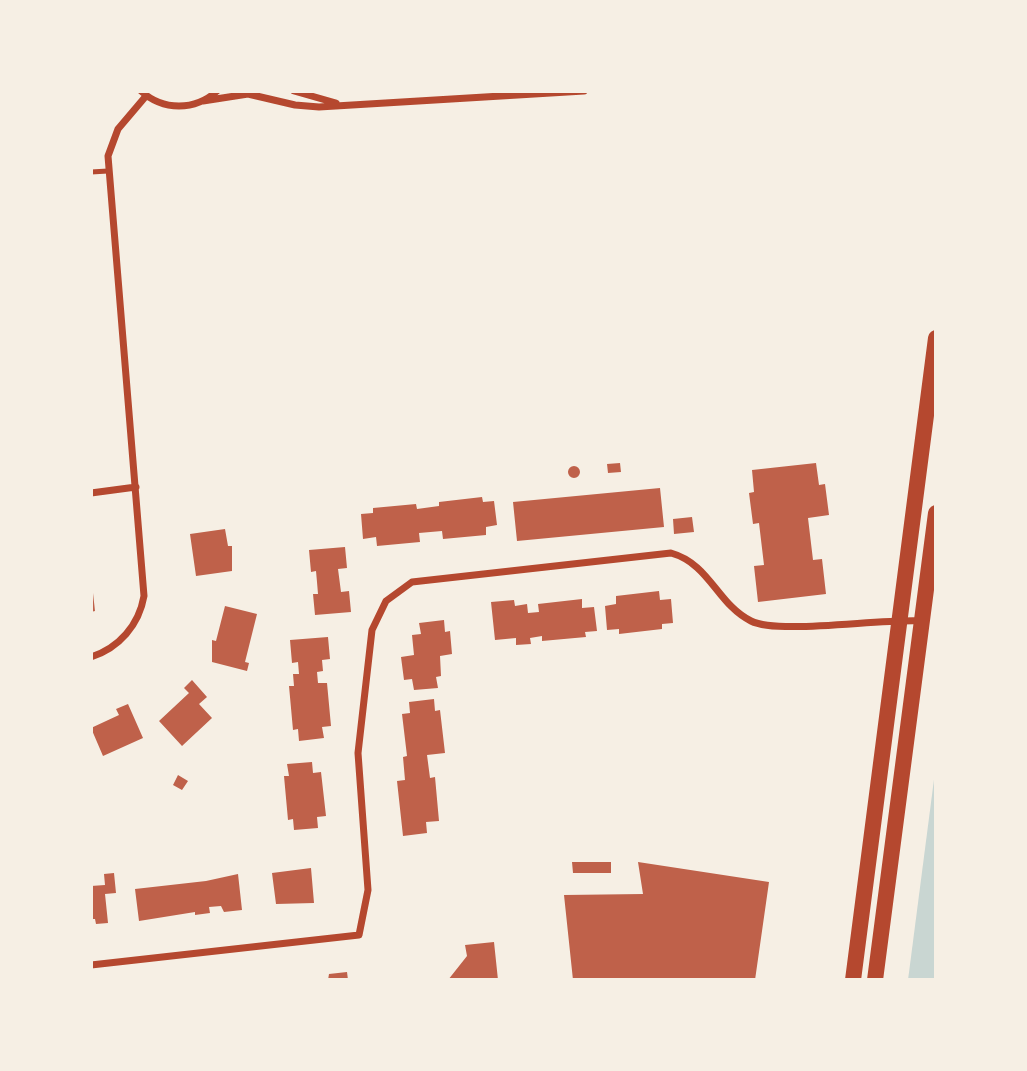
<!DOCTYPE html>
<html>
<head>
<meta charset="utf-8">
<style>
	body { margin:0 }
	#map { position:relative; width:1027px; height:1071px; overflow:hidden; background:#f6efe4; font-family:"Noto Serif",serif }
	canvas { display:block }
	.frame { position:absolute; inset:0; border:93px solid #f6efe4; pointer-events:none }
</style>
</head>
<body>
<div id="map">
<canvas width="1027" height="1071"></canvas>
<div class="frame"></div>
</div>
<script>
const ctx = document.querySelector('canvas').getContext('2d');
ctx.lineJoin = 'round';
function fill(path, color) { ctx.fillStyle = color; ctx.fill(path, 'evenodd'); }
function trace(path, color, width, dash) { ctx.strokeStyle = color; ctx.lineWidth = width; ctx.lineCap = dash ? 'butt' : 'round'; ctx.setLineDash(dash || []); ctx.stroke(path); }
const water = new Path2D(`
	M936 764V980H908Z`);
const building = new Path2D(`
	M620 463 621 472 608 473 607 464Z
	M816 463 819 485 825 484 829 515 808 518 813 560 822 559 826 594 758 602 754 566 764 565 759 523 753 524 749 493 754 492 752 470Z
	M568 472a6 6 0 1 1 12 0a6 6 0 1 1-12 0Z
	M660 488 664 527 517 541 513 502Z
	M482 497 483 502 494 501 497 525 486 527V535L443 539 442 531 419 533 420 542 377 546 376 537 363 539 361 514 373 513V508L416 504 417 509 439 506V502Z
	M692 517 694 532 674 534 673 519Z
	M225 529 228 546H232V571L196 576 190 534Z
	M345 547 347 568 338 569 341 592 349 591 351 612 315 615 313 594H318L317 582 316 571 311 572 309 550Z
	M659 591 660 600 671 599 673 623 662 624V629L619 634V629L607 630 605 606 616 604V596Z
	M93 593 95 611 91 612V594Z
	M582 599V608L594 607 597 631 585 632 586 637 542 641V636L530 638 531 644 516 645V638L495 640 491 602 514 600 515 606 527 604 528 613 539 612 538 604Z
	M225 606 257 614 245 662 249 663 247 671 212 662V640L216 641Z
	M444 620 445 632 450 631 452 654 440 656 441 676 436 677 438 688 414 690 412 679 404 680 401 657 414 655 412 635 421 634 419 623Z
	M328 637 330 659 322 660 323 671 317 672 318 683H327L331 726 322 727 324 738 299 741 298 729 293 730 289 686H294L293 674H299L298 662 292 663 290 640Z
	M192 680 207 697 199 704 212 718 182 746 159 721 189 693 184 688Z
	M434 699 435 711 440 710 445 753 427 755 430 778 435 777 439 821 426 822 427 833 403 836 397 781 405 780 403 757 407 756 402 714 410 713 409 702Z
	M128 704 143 738 103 756 91 728 119 715 116 709Z
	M312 762 313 773 321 772 326 816 317 817 318 828 294 830 293 819 288 820 284 776H289L287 764Z
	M178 775 188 781 182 790 173 785Z
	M572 862H611V873H573Z
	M638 862 769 882 755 980H573L564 895 643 894Z
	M311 868 314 903 276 904 272 873Z
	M114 873 116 893 105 894 108 923 96 924 95 919H91V886L105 885 104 874Z
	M238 874 242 910 224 912 221 906 209 907 210 913 195 915V912L139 921 135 889 206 881Z
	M494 942 498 980H448L467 956 465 945Z
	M347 972 348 980H328L329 974Z`);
const service = new Path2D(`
	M91 172 108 171`);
const minor = new Path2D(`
	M141 91C163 111 195 111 217 91
	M294 91 336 103
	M203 101 248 94 295 105 319 107 584 91
	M91 493 136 487
	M91 657C119 648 139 625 144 596L108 156 118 129 146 96
	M91 965 359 935 368 890 358 753 372 630 386 601 412 582 671 553C710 564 717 604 751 621 779 635 882 618 922 621`);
const primary = new Path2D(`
	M853 980 936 338
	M875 980 936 513`);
fill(water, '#c9d6d2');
fill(building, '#bf614a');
trace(service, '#b5482f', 5);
trace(minor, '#b5482f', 7);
trace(primary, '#b5482f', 16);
</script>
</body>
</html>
